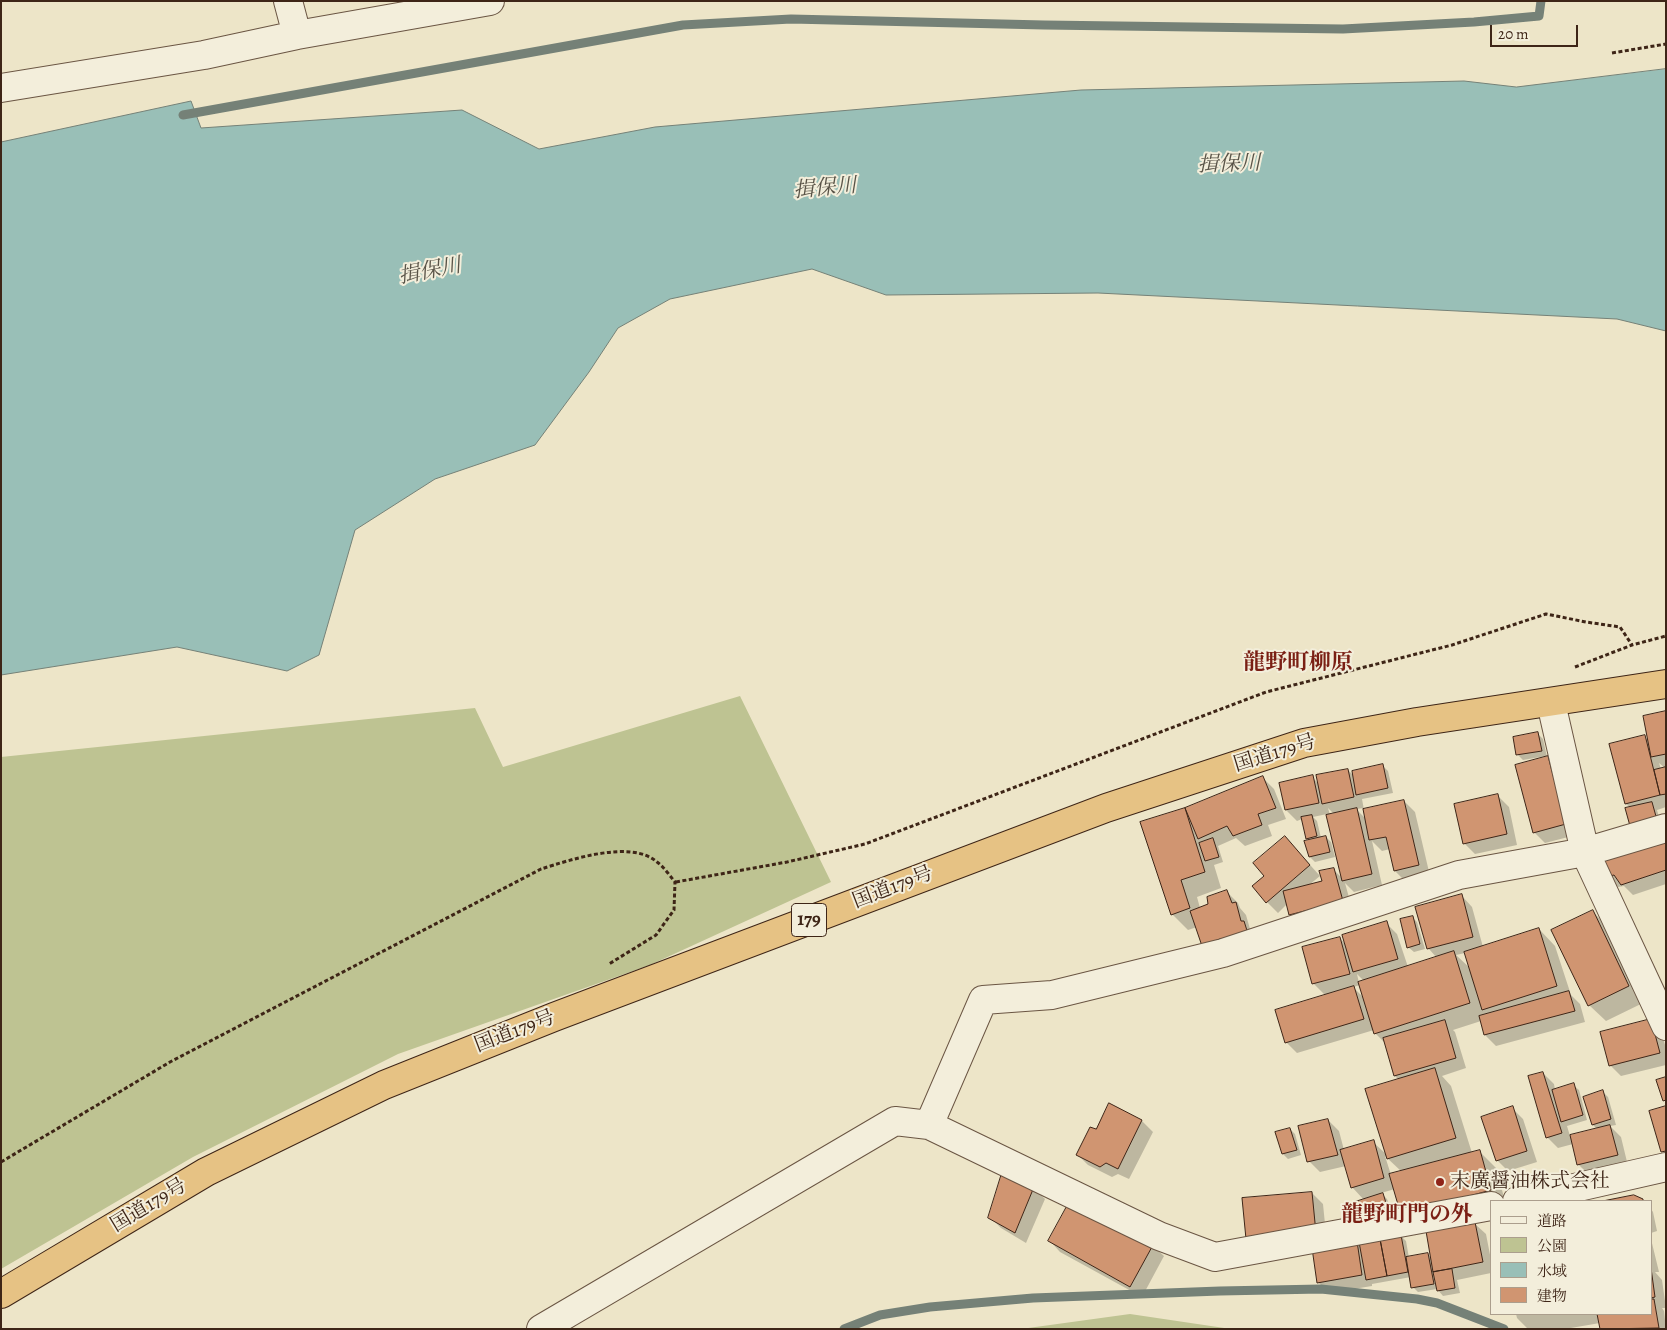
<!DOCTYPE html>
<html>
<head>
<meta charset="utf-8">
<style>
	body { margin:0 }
	#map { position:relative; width:1667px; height:1330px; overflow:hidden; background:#ede5c8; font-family:Alegreya,"Noto Serif JP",serif }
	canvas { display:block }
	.frame { position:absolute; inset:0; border:2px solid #3e2517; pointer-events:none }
	.legend { position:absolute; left:1490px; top:1200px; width:162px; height:115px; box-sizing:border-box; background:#f3eedb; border:1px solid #ab9e8d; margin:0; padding:6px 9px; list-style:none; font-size:15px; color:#3e2517 }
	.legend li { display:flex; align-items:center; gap:10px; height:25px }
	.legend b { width:25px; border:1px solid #ab9e8d }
	.scale { position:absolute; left:1490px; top:25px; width:88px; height:22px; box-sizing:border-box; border:2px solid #3e2517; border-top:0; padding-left:6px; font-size:15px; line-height:18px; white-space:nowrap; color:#3e2517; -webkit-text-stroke:4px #f3eedb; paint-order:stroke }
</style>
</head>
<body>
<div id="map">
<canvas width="1667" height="1330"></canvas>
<div class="frame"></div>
<ul class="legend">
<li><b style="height:6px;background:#f3eedb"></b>道路</li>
<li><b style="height:14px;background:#bec392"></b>公園</li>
<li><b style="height:14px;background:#99bfb7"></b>水域</li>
<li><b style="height:14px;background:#d09571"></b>建物</li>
</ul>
<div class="scale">20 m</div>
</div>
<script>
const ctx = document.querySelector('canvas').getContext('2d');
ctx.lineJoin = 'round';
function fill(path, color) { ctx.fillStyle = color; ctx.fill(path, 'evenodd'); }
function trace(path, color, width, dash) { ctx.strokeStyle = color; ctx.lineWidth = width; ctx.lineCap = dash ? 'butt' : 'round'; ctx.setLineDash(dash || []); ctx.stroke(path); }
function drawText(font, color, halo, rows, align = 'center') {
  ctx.font = font + ' Alegreya,"Noto Serif JP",serif'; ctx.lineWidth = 4; ctx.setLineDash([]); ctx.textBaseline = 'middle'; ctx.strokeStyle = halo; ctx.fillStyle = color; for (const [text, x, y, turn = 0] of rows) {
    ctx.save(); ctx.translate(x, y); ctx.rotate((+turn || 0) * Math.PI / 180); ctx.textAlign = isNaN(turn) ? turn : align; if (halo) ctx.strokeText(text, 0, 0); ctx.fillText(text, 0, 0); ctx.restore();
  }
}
const green = new Path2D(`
	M740 696 831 882 650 965 398 1054 193 1157 1 1269V757L475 708 503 767Z
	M1130 1314 1231 1329H1021Z`);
const water = new Path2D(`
	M1666 69V331L1617 319 1098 293 886 295 812 269 670 299 618 328 589 372 535 445 435 479 355 530 319 655 287 671 177 647 1 675V142L191 101 201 128 462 110 539 149 655 127 1081 90 1464 81 1516 87Z`);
const shadow = new Path2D(`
	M1666 713V807L1657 810 1661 825 1631 808 1626 804 1644 736 1649 741ZM1659 763 1665 768 1661 769Z
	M1538 734 1543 739 1547 757 1558 768 1576 835 1545 843 1534 832 1546 756 1523 760 1518 755 1515 738Z
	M1383 766 1388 771 1393 793 1362 799 1364 810 1404 801 1415 812 1430 876 1406 882 1395 871 1390 849 1382 851 1372 841 1382 885 1354 892 1345 883 1353 912 1301 926 1290 915 1287 904 1278 913 1267 902 1265 876 1285 837 1320 876 1309 885 1323 882 1333 869 1342 878 1327 814 1313 817 1317 821 1321 838 1326 837 1331 842 1335 857 1315 862 1310 857V841L1307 838 1302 819 1297 821 1286 810 1312 777 1319 784 1348 770 1354 776ZM1328 808 1334 814 1330 815ZM1364 808 1366 819 1356 809Z
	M1263 778 1274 789 1286 819 1268 825 1272 836 1245 846 1236 838 1218 846 1223 862 1214 865 1221 888 1197 897 1200 908 1209 905 1227 892 1238 903 1240 908 1246 915 1250 929 1255 933 1235 958 1197 927 1188 930 1172 914 1185 809Z
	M1498 796 1509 807 1517 845 1475 854 1464 843Z
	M1666 834V884L1633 895 1624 886 1618 887 1607 876Z
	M1462 896 1472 907 1483 947 1539 929 1555 946 1571 995 1580 1004 1585 1022 1496 1046 1485 1035 1481 1021 1453 1030 1455 1032 1466 1068 1442 1076 1451 1086 1472 1153 1479 1151 1496 1168 1505 1201H1491L1395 1189 1381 1193 1387 1199 1394 1218 1364 1200 1352 1187 1346 1166 1320 1172 1309 1161 1328 1120 1339 1131 1344 1150 1373 1142 1387 1155 1399 1080 1395 1076 1386 1044 1375 1033 1374 1030 1297 1053 1286 1042 1326 996 1313 983 1340 938 1346 945 1386 923 1397 934 1408 967 1437 958 1429 949 1417 908ZM1465 953 1471 969 1456 955ZM1357 974 1364 981 1359 983ZM1360 985 1364 998 1353 987ZM1385 1156 1402 1172 1391 1175Z
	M1592 911 1609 928 1645 1002 1606 1021 1589 1005Z
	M1412 917 1417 922 1425 949 1414 952 1408 947Z
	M1661 1032 1666 1048V1065L1621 1076 1610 1065 1601 1033Z
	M1543 1073 1554 1084 1555 1090 1573 1085 1579 1090 1587 1120 1567 1126 1570 1136 1598 1130 1593 1125 1585 1097 1603 1092 1608 1097 1616 1125 1610 1126 1621 1137 1628 1166 1589 1175 1578 1164 1573 1144 1558 1148 1547 1137Z
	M1109 1105 1142 1121 1153 1132 1129 1179 1118 1174 1112 1177 1088 1165 1077 1154 1097 1131Z
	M1512 1108 1523 1119 1537 1162 1508 1171 1497 1160Z
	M1290 1129 1295 1134 1301 1155 1288 1159 1283 1154Z
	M1034 1188 1045 1199 1026 1243 1001 1228 990 1217Z
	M1312 1193 1323 1204 1327 1244 1258 1249Z
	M1651 1209 1653 1212 1657 1231 1651 1233Z
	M1475 1224 1486 1234 1491 1260V1273L1457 1280 1460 1293 1443 1296 1437 1289 1418 1292 1413 1287 1411 1277 1372 1284V1286L1329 1293 1318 1282 1356 1242 1361 1247 1401 1236 1406 1241 1409 1258 1428 1254 1432 1259Z
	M1651 1239 1659 1272H1655L1662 1280 1666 1308H1662L1664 1311 1666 1329H1601L1600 1323 1565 1329H1528L1517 1318 1516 1314H1651Z
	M1050 1241 1153 1246 1164 1256 1142 1297 1060 1252Z`);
const stream = new Path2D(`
	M183 115 683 25 791 19 1044 25 1343 29 1474 22 1539 16 1541 1
	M844 1329 880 1315 930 1307 1033 1298 1220 1291 1321 1289 1417 1299 1437 1303 1504 1329`);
const building = new Path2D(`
	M1666 711V754L1651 757 1643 716Z
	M1538 732 1542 751 1516 755 1513 737Z
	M1645 735 1660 795 1625 804 1609 744Z
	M1548 756 1566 824 1533 833 1515 765Z
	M1383 764 1388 788 1356 795 1352 771Z
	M1666 767V794L1660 795 1654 770Z
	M1348 769 1354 797 1322 804 1316 775Z
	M1313 775 1319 803 1285 810 1279 783Z
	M1263 776 1276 808 1258 814 1262 825 1233 836 1227 826 1198 839 1185 808Z
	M1498 794 1507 834 1463 844 1454 804Z
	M1404 800 1419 865 1394 871 1386 837 1369 840 1363 809Z
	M1652 802 1657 820 1630 826 1625 808Z
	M1185 808 1205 872 1181 880 1190 908 1171 915 1140 822Z
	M1357 808 1372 874 1342 881 1326 815Z
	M1312 815 1317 836 1306 839 1301 817Z
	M1666 833V870L1621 885 1614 875 1606 877 1602 864 1605 853Z
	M1285 836 1310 865 1266 903 1252 886 1264 876 1253 863Z
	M1326 836 1330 852 1309 857 1304 841Z
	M1213 838 1219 857 1205 861 1199 843Z
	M1334 868 1343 901 1289 915 1283 891 1322 881 1319 871Z
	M1227 890 1232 903 1236 902 1241 921H1244L1249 937 1223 948 1220 939 1202 946 1190 911 1208 904 1207 897Z
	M1462 894 1473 937 1427 949 1415 907Z
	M1593 910 1629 986 1588 1006 1551 930Z
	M1413 916 1420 944 1407 948 1400 919Z
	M1387 921 1398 959 1353 972 1342 935Z
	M1539 928 1557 986 1482 1010 1464 952Z
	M1340 937 1350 974 1312 984 1302 947Z
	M1454 951 1470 1003 1374 1034 1358 982Z
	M1354 986 1364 1019 1285 1043 1275 1010Z
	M1569 991 1575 1011 1484 1035 1479 1016Z
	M1651 1019 1660 1053 1609 1066 1600 1032Z
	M1445 1020 1456 1058 1394 1076 1383 1038Z
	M1435 1068 1456 1138 1387 1159 1365 1089Z
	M1543 1072 1562 1133 1546 1138 1528 1076Z
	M1666 1077V1100L1663 1101 1656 1080Z
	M1574 1083 1583 1115 1561 1122 1552 1090Z
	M1603 1090 1611 1119 1592 1125 1583 1097Z
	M1109 1103 1142 1120 1118 1169 1106 1163 1100 1167 1076 1155 1090 1127 1096 1129Z
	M1513 1106 1527 1151 1496 1161 1481 1117Z
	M1666 1106V1151L1661 1152 1649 1111Z
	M1328 1119 1338 1155 1307 1162 1298 1126Z
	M1610 1125 1618 1155 1577 1165 1570 1135Z
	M1290 1128 1297 1150 1282 1154 1275 1132Z
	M1374 1140 1384 1178 1351 1188 1340 1150Z
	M1480 1150 1491 1190 1401 1215 1389 1174Z
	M1002 1173 1034 1187 1015 1233 988 1218Z
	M1312 1192 1316 1233 1246 1239 1242 1198Z
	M1383 1193 1389 1213 1361 1222 1355 1202Z
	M1634 1195 1643 1199V1201H1603Z
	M1071 1199 1153 1245 1130 1287 1048 1241Z
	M1475 1222 1483 1262 1433 1272 1426 1231Z
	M1401 1235 1408 1272 1387 1276 1380 1239Z
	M1380 1239 1387 1276 1366 1280 1359 1242Z
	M1357 1241 1362 1275 1317 1283 1312 1248Z
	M1428 1253 1434 1284 1411 1288 1406 1257Z
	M1651 1268 1655 1297 1651 1298Z
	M1452 1269 1455 1288 1437 1291 1433 1272Z
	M1651 1299H1654L1659 1328 1600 1329 1597 1314H1651Z`);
const path = new Path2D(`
	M1612 53 1666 44
	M1575 667 1632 645 1666 636
	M676 882 787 862 865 844 1266 692 1452 645 1546 614 1586 622 1620 627 1632 645
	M1 1162 170 1062 541 869C570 860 631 839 657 862 664 867 670 876 675 882L674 910 656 935 609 964`);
const minor = new Path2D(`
	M288 1 297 35
	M1 88 204 55 297 35 490 1
	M1551 703 1585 852 1666 1026
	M929 1125 983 1000 1052 995 1223 953 1459 875 1585 852 1666 828
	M1517 1201 1666 1167
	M541 1329 895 1121 929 1125 1159 1236 1215 1257 1491 1206`);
const highway = new Path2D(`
	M1 1294 206 1172 384 1085 554 1017 1106 808 1304 743 1417 722 1666 684`);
const markers = [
	[1440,1182,5,"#8f2418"]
];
const shields = [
	[809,920,35]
];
const shieldNames = [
	["179",809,920]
];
const streetNames = [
	["国道179号",1275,754,-17],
	["国道179号",893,888,-21],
	["国道179号",515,1032,-21],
	["国道179号",149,1206,-31]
];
const poiNames = [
	["末廣醤油株式会社",1450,1182]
];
const waterNames = [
	["揖保川",1229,165,-2],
	["揖保川",825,189,-5],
	["揖保川",430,272,-11]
];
const quarterNames = [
	["龍野町柳原",1298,664],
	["龍野町門の外",1407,1216]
];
fill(green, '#bec392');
fill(water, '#99bfb7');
trace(water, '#758177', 1);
fill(shadow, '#0003');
trace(stream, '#758177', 9);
fill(building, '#d09571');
trace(building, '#3e2517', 1);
trace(minor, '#6a5543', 30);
trace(highway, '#3e2517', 30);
trace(path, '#3e2517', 3, [4, 2.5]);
trace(minor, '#f3eedb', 28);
trace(highway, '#e6c284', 28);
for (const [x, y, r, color] of markers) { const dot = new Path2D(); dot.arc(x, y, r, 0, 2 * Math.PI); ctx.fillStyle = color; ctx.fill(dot); trace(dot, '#f3eedb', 2); }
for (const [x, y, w] of shields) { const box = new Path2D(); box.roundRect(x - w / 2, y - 16.5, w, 33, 4); ctx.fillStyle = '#f3eedb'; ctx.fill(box); trace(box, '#3e2517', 1); }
drawText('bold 19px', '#3e2517', null, shieldNames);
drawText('20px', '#3e2517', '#f3eedb', streetNames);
drawText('20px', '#3e2517', '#f3eedb', poiNames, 'left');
drawText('italic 21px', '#595347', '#f3eedb', waterNames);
drawText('bold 22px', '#7a1f14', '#f3eedb', quarterNames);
</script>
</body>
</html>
